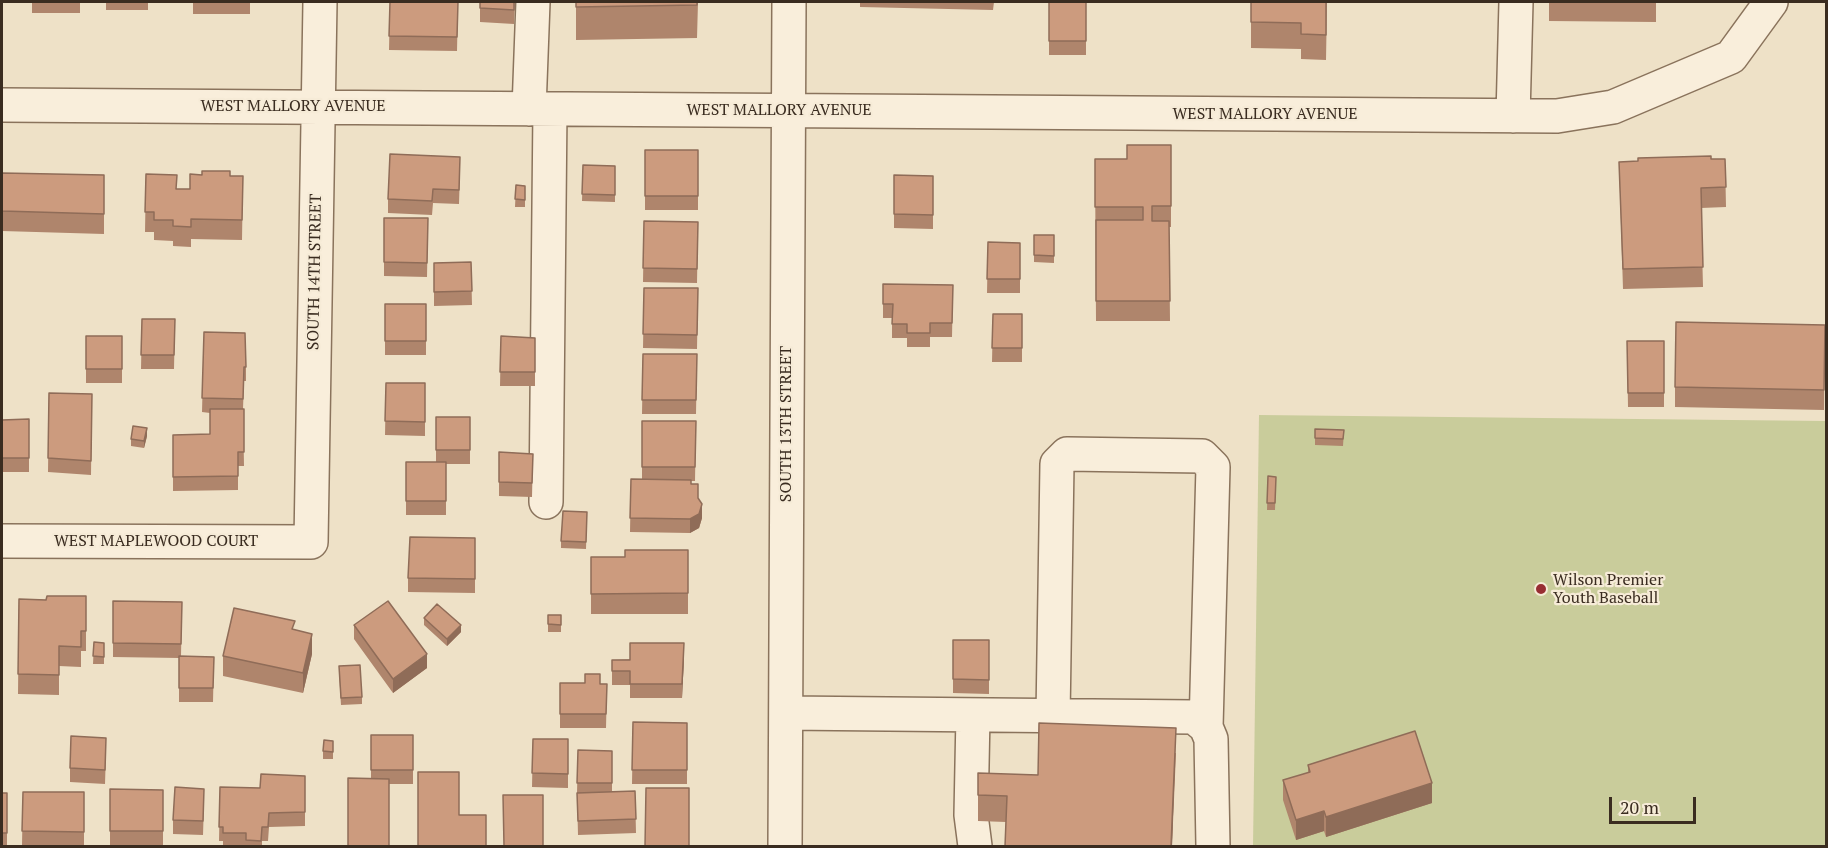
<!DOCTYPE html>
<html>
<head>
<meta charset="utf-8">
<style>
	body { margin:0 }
	#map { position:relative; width:1828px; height:848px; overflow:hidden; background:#eee1c7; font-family:"PT Serif",serif }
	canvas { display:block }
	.frame { position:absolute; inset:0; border:3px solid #3a2c20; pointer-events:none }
	.scale { position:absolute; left:1609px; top:797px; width:87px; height:27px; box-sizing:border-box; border:3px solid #3a2c20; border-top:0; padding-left:8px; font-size:18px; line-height:21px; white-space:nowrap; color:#3a2c20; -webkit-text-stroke:4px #f6ebd7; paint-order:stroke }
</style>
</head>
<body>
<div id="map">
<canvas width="1828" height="848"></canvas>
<div class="frame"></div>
<div class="scale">20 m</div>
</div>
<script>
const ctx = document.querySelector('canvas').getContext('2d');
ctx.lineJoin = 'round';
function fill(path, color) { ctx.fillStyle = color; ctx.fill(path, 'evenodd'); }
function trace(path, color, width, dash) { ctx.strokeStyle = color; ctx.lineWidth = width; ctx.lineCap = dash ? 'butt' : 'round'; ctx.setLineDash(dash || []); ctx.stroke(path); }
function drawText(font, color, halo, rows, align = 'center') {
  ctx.font = font + ' "PT Serif",serif'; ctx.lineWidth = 4.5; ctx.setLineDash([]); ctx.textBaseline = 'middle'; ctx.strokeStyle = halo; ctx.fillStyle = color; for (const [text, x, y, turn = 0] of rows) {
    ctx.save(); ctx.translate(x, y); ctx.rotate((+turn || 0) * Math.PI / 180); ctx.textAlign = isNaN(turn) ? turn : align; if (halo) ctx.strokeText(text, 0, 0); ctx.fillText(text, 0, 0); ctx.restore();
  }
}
const green = new Path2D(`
	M1259 415 1826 421V846H1253Z`);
const minor = new Path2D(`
	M2 105 1557 116 1613 107 1731 57 1771 2
	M529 109 533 2
	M1513 116 1516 2
	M546 502 550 109
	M2 541 311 542 320 2
	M786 713 1194 717 1206 727 1211 739 1213 846
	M973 715 971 815 975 846
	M1053 716 1057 464 1067 454 1202 456 1213 467 1206 727
	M785 846 789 2`);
const wall = new Path2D(`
	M32 2H80V13H32Z
	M106 2H148V10H106Z
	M193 2H250V14H193Z
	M390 2H458L457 51 389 50Z
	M480 2H515L514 24 480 22Z
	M576 2H698L697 38 576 40Z
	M860 2H994L993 10 860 7Z
	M1049 2H1086V55H1049Z
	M1251 2H1327L1326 60 1301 59V49L1251 48Z
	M1549 2H1656V22L1549 21Z
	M1171 145V227H1169L1170 321H1096L1095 159H1127Z
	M645 150H698V210H645Z
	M1725 159 1726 207 1701 208 1703 287 1623 289 1619 162Z
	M583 165 615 166V202L582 201Z
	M460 171 459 204 433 203 432 215 388 213V199Z
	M2 173 104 175V234L2 231Z
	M146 174 177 189H190L230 176H243L242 240 191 239V247L173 246V241L154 240V232H145Z
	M894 175 933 176V229L894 228Z
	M516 185 525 186V207H515Z
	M384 218H428L427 277 384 276Z
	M644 221 698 222 697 283 643 282Z
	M1034 235H1054V263L1034 262Z
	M988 242 1020 243V293H987Z
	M471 262 472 305 434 306V263Z
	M883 284 953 285 952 337H930V347H907V338H892V318H883Z
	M644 288H698L697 349 643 348Z
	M385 304H426V355H385Z
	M993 314H1022V362H992Z
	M142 319H175L174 369H141Z
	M1825 325 1824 410 1675 407V387Z
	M204 332 246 367V381H244L243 409 244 466H238V490L173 491V435L210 434V413L202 412Z
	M86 336H122V383H86Z
	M501 336 535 338V386H500Z
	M1627 341H1664V407H1628Z
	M643 354H697L696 414H642Z
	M386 383H425V436L385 435Z
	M49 393 92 394 91 475 48 472Z
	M436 417H470V464H446V515H406V462H436Z
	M29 419V472H2V420Z
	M642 421H696L695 481H691V484L698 498 702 518 699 528 690 533 630 532 631 479H642Z
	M1315 429 1344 430 1343 446 1315 445Z
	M147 436 144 448 131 446V439Z
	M499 452 533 454 532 497 499 496Z
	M1268 476 1276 477 1275 510H1267Z
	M587 512 586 549 561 548V541Z
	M475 538V593L408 592V578Z
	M688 550V614H591V557H625Z
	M86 596V651H81V667L59 666V695L18 694 19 599 46 600Z
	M113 601 182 602 181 656 214 657 213 702H179V658L113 657Z
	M548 615H561V632H548Z
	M424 618 461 632 447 646 424 625Z
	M354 625 427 668 393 693 354 639Z
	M295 630 312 654 303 693 223 676V656Z
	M953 640H989V694L953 693Z
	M94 642 104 643V664H93Z
	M684 657 682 698H630V685H612V660Z
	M339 673 362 697V704L341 705Z
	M560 683 607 684 606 728H560Z
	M633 722 687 723V784H632Z
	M371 735H413V784H389L371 778Z
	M533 739H568V788L532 787Z
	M333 741V759H323V751Z
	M578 750 612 751V792L635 791 636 833 578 835 577 793Z
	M106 752 105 784 70 782V768Z
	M1176 753 1172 846H1005L1006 822 978 821V795L1038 775Z
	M1308 765 1432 803 1326 837 1324 831 1296 840 1283 800V780L1308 773Z
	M305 776V826L269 827 268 841H262V846H223V841H219L220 787 260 788Z
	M110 789 163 790V845H110Z
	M23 792H84V846L22 845Z
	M2 793H7V846H2Z
	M204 803 203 835 173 834V820Z`);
const shadedWall = new Path2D(`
	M147 428V436L144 448V441Z
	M702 504V518L699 528 690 533V519Z
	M461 625V632L447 646V639Z
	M312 634V654L303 693V673Z
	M684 643V657L682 698V684Z
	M427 654V668L393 693V679Z
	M1176 728 1172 846H1171Z
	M1432 783V803L1326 837V817Z
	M1324 811V831L1296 840V820Z`);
const building = new Path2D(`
	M390 2H458L457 37 389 36Z
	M480 2H514V10L480 8Z
	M576 2H697V5L576 7Z
	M1049 2H1086V41H1049Z
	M1251 2H1326V35L1301 34V23L1251 22Z
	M1127 145H1171V206H1152V221H1169L1170 301H1096V220H1143V207H1095V159H1127Z
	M645 150H698V196H645Z
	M390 154 460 157 459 190 433 189 432 201 388 199Z
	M1711 156V159H1725L1726 187 1701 188 1703 267 1623 269 1619 162 1638 161V158Z
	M583 165 615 166V195L582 194Z
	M202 171H230V176H243L242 220 191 219V227L173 226V220H154V212H145L146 174 177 175 176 189H190V174L202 175Z
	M2 173 104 175V214L2 211Z
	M894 175 933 176V215L894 214Z
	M516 185 525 186V200L515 199Z
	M384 218H428L427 263 384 262Z
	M644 221 698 222 697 269 643 268Z
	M1034 235H1054V256L1034 255Z
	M988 242 1020 243V279H987Z
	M471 262 472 291 434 292V263Z
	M883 284 953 285 952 323H930V333H907V324H892L893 304H883Z
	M644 288H698L697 335 643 334Z
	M385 304H426V341H385Z
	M993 314H1022V348H992Z
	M142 319H175L174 355H141Z
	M1676 322 1825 325 1824 390 1675 387Z
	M204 332 245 333 246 367H244L243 399 202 398Z
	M86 336H122V369H86Z
	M501 336 535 338V372H500Z
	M1627 341H1664V393H1628Z
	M643 354H697L696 400H642Z
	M386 383H425V422L385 421Z
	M49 393 92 394 91 461 48 458Z
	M210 409H244V452H238V476L173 477V435L210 434Z
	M436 417H470V450H436Z
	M29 419V458H2V420Z
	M642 421H696L695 467H642Z
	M133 426 147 428 144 441 131 439Z
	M1315 429 1344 430 1343 439 1315 438Z
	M499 452 533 454 532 483 499 482Z
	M406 462H446V501H406Z
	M1268 476 1276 477 1275 503H1267Z
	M631 479 691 480V484H698V498L702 504 699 514 690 519 630 518Z
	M563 511 587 512 586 542 561 541Z
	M410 537 475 538V579L408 578Z
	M625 550H688V593L591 594V557H625Z
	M47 596H86V631H81V647L59 646V675L18 674 19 599 46 600Z
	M113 601 182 602 181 644 113 643Z
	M388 601 427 654 393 679 354 625Z
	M437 604 461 625 447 639 424 618Z
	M234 608 295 621 292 629 312 634 303 673 223 656Z
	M548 615H561V625L548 624Z
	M953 640H989V680L953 679Z
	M94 642 104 643V657L93 656Z
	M630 643H684L682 684H630V671H612V660H630Z
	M179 656 214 657 213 688H179Z
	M360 665 362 697 341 698 339 666Z
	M585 674H600V684H607L606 714H560V683H585Z
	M633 722 687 723V770H632Z
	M1039 723 1176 728 1171 846H1005L1007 796 978 795V773L1038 775Z
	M1415 731 1432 783 1326 817 1324 811 1296 820 1283 780 1310 772 1308 765Z
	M371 735H413V770H371Z
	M71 736 106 738 105 770 70 768Z
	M533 739H568V774L532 773Z
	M324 740 333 741V752L323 751Z
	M578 750 612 751V783H577Z
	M418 772H459V815H486V846H418Z
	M261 774 305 776V812L269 813 268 827H262L261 841 246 840V833H223V827H219L220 787 260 788Z
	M348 778 389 779V846H348Z
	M175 787 204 789 203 821 173 820Z
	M646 788H689V846H645Z
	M110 789 163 790V831H110Z
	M635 791 636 819 578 821 577 793Z
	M23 792H84V832L22 831Z
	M2 793H7V833H2Z
	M503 795H543V846H504Z`);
const markers = [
	[1541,589,6,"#982d32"]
];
const streetNames = [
	["WEST MALLORY AVENUE",293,106],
	["WEST MALLORY AVENUE",779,110],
	["WEST MALLORY AVENUE",1265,114],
	["SOUTH 14TH STREET",315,272,-89],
	["SOUTH 13TH STREET",786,424,-90],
	["WEST MAPLEWOOD COURT",156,541]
];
const poiNames = [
	["Wilson Premier",1553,580],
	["Youth Baseball",1553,598]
];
fill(green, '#c9cc9b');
trace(minor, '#8a735c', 36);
trace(minor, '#f9eedb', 33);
fill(wall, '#af856c');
fill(shadedWall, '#8f6c58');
fill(building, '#cc9b7e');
trace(building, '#8f6c58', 1.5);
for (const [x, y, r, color] of markers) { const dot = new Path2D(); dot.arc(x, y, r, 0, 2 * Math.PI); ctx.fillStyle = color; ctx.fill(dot); trace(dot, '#f6ebd7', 2); }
drawText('16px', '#3a2c20', '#f6ebd7', streetNames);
drawText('16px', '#3a2c20', '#f6ebd7', poiNames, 'left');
</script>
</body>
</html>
